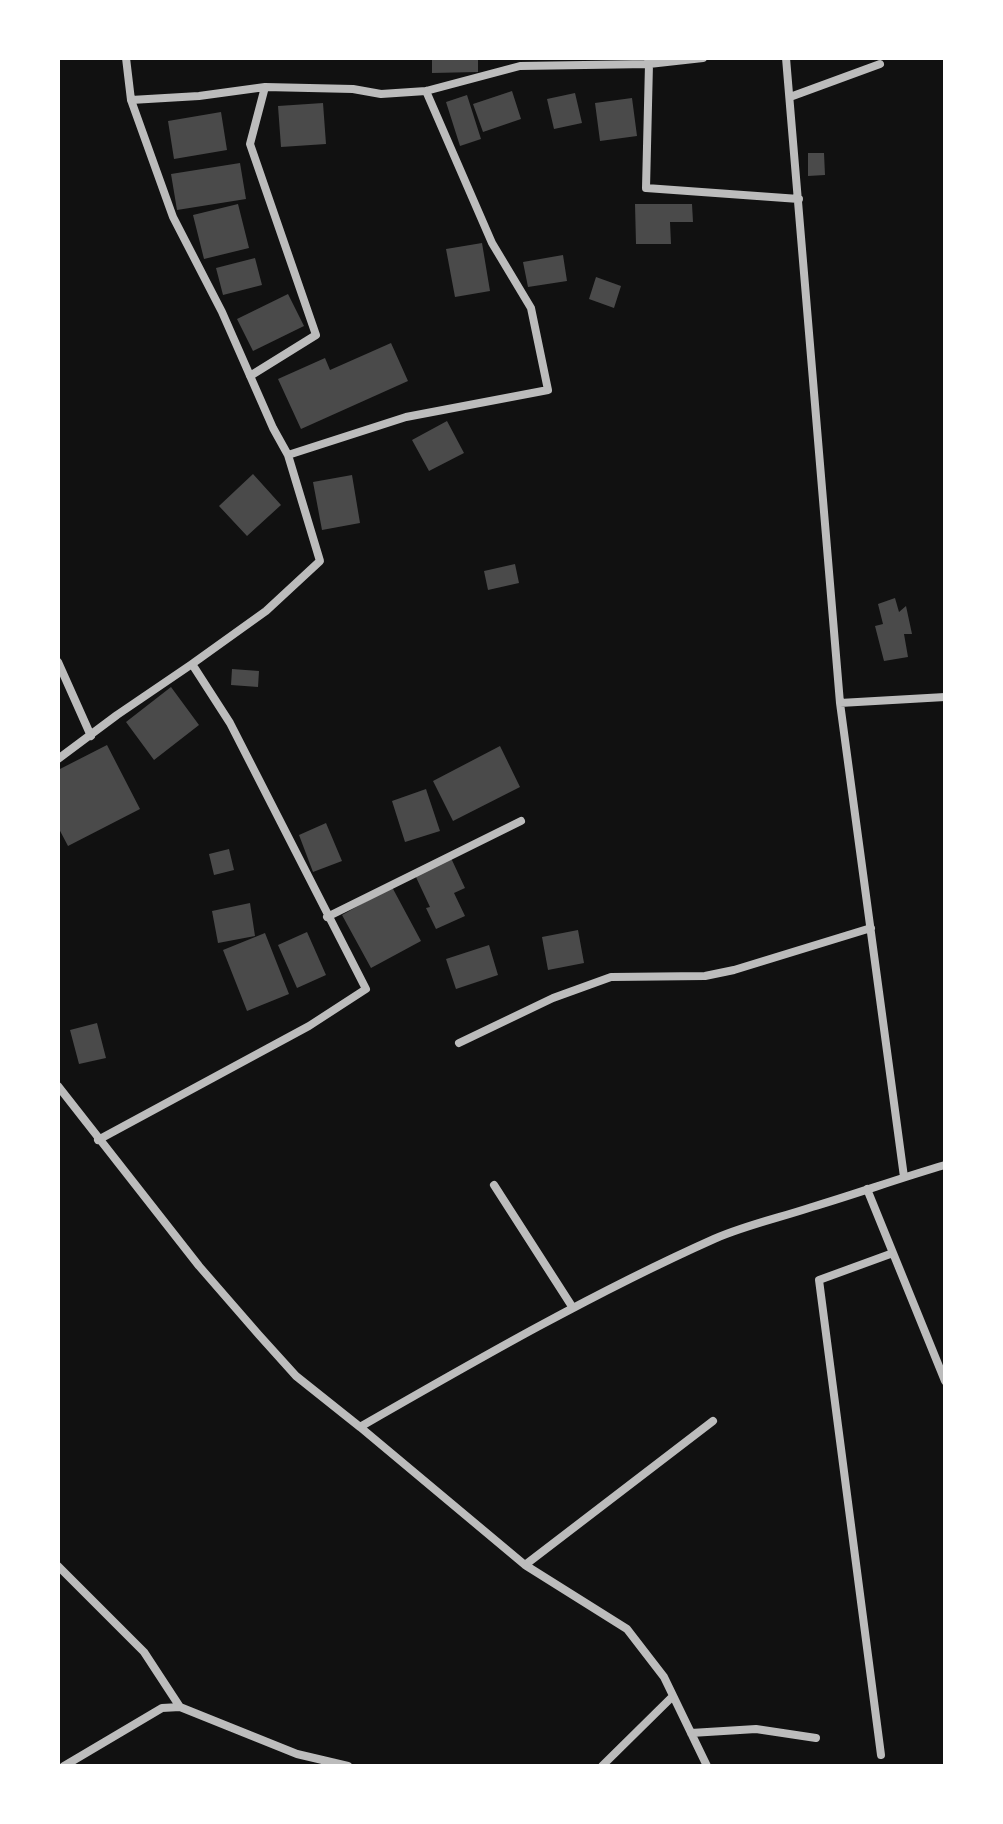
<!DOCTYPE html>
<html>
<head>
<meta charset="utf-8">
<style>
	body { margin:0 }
	#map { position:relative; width:1003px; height:1824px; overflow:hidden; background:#111; font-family:Inter,sans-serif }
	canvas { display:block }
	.frame { position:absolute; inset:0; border:60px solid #fff; pointer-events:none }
</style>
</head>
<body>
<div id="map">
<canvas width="1003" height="1824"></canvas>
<div class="frame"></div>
</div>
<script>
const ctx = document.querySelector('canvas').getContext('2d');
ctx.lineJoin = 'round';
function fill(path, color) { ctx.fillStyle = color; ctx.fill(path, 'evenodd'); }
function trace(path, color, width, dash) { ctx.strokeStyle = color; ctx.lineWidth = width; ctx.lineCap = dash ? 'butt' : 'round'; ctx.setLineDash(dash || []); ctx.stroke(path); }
const building = new Path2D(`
	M432 58H478V72L432 73Z
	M512 91 521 119 483 132 473 104Z
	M575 93 582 123 554 129 547 99Z
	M467 95 481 139 460 146 446 102Z
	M632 98 637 136 600 141 595 103Z
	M323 103 326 144 281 147 278 106Z
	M221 112 227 150 174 159 168 121Z
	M808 153H824L825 175 808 176Z
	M240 163 246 199 177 210 171 174Z
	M238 204 249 248 204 259 193 215Z
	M635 204H692L693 222H670L671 244H636Z
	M482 243 490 291 455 297 446 249Z
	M563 255 567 281 528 287 523 262Z
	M255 258 262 285 223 295 216 268Z
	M596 277 621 286 614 308 589 299Z
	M288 294 304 326 253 351 237 319Z
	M391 343 408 381 301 429 278 379 325 358 330 370Z
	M447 421 464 453 429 471 412 440Z
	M253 474 281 505 247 536 219 506Z
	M352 475 360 523 322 530 313 482Z
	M515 564 519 583 488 590 484 571Z
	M895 598 899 612 906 606 912 634H904L908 657 884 661 875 626 883 624 878 604Z
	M232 669 259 671 258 687 231 685Z
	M171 687 199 725 154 760 126 722Z
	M107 745 140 809 68 846 58 827V770Z
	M500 746 520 787 453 821 433 781Z
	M426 789 440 831 405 842 392 801Z
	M326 823 342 861 313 872 299 835Z
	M229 849 234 870 214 875 209 854Z
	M451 858 465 888 454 893 465 916 436 929 426 908 430 907 415 875Z
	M392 887 421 941 371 968 342 915Z
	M250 903 255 936 218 943 212 911Z
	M578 930 584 963 548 970 542 937Z
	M307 932 326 975 297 988 278 945Z
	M265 933 289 994 247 1011 223 950Z
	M489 945 498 975 456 989 446 959Z
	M97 1023 106 1058 79 1064 70 1030Z`);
const minor = new Path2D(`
	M648 58 649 64 703 58
	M786 58 840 703 904 1177
	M790 97 880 64
	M131 100 199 96 265 87 353 89 381 94 426 91 520 66 649 64 646 188 799 199
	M250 376 316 335 250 144 265 87
	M288 455 406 417 548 390 531 308 492 243 426 91
	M58 662 91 736
	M840 703 945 697
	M58 759 117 715 192 664
	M327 917 521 821
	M459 1043 553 998 611 977 705 976 734 970 871 928
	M58 1086 199 1266 259 1335 296 1376 360 1427C475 1361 593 1293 714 1239 746 1225 779 1218 812 1207 856 1194 900 1178 945 1165
	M98 1140 309 1026 366 989 230 723 192 664 266 611 320 561 288 455 273 428 222 312 173 217 131 100 126 58
	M494 1185 573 1308
	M867 1189 945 1381
	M360 1427 525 1565 627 1629 664 1677 707 1766
	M525 1565 713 1421
	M58 1566 144 1652 180 1707
	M691 1733 756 1729 816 1738
	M881 1755 819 1280 893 1253
	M64 1766 162 1708 180 1707 297 1754 348 1766
	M602 1766 673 1696`);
fill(building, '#4a4a4a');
trace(minor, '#bcbcbc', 8);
</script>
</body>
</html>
